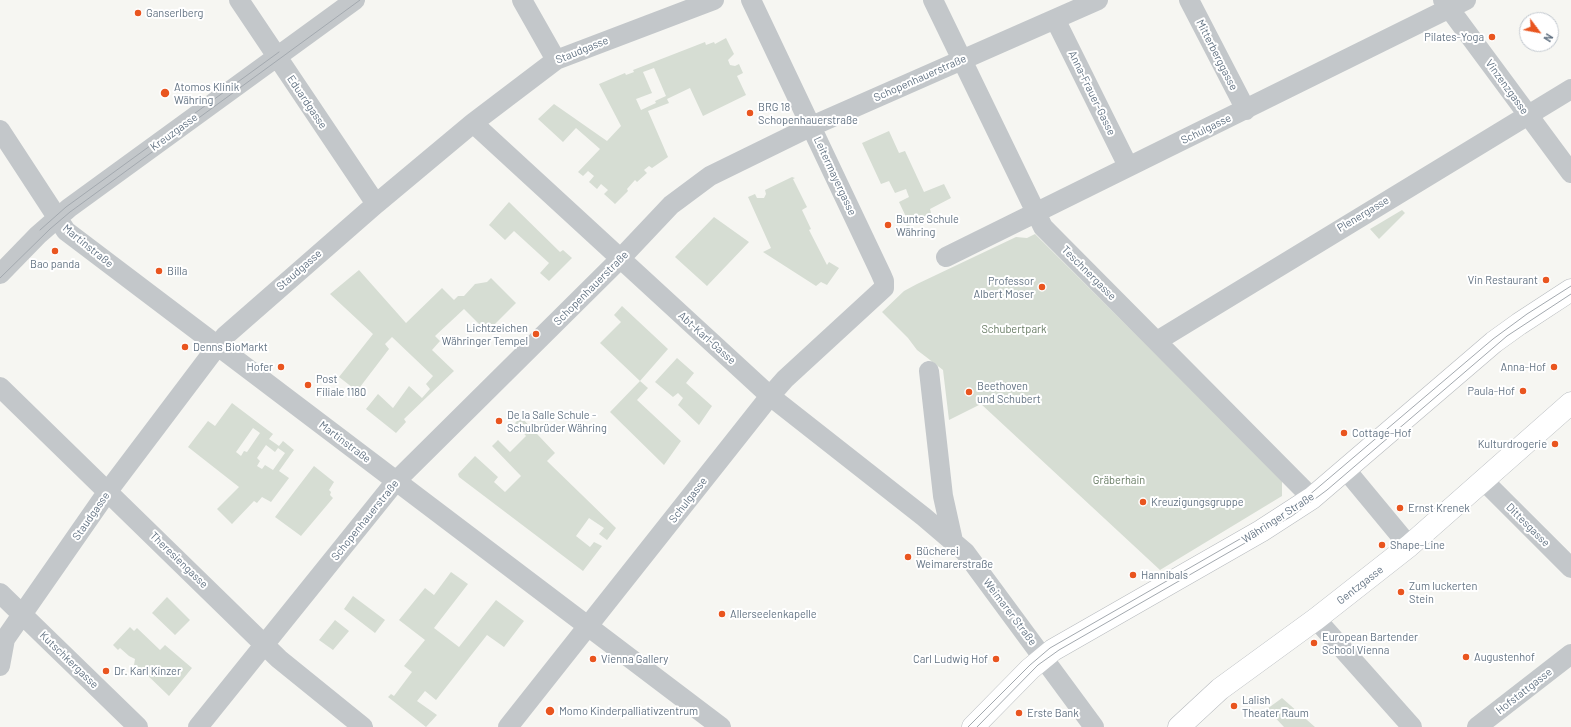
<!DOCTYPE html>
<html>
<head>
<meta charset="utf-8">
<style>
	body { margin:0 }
	#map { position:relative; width:1571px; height:727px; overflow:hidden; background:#f6f6f2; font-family:Barlow,sans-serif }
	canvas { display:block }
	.north { position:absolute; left:1519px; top:12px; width:40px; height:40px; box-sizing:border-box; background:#fff; border:1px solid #c1c7ce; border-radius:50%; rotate:122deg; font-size:11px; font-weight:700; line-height:16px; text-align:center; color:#647484 }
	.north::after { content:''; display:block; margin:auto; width:14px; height:18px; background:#e9551f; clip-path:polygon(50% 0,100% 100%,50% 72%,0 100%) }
</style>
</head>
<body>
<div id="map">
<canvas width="1571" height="727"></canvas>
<div class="north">N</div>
</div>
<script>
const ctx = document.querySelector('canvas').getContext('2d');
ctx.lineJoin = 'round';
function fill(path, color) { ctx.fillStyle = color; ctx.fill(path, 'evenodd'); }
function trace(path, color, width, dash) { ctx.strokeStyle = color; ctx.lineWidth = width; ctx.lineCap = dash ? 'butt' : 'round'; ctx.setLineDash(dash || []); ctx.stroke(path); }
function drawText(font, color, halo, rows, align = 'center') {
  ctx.font = font + ' Barlow,sans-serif'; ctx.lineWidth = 4; ctx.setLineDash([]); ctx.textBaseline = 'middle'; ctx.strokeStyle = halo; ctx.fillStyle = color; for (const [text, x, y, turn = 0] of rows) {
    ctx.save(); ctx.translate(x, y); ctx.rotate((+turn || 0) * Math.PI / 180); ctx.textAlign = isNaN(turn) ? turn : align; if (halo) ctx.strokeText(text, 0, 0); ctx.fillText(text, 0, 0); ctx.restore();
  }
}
const green = new Path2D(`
	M726 38 734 54 728 60 730 65 735 66 739 64 743 73 737 76 746 95 703 116 690 88 667 99 669 103 648 111 668 157 652 168 649 166 644 170 647 173 637 182 635 180 627 189 628 191 615 204 604 194 608 190 601 184 597 189 589 182 594 176 588 171 583 176 578 172 600 149 576 128 563 142 538 119 554 104 607 141 621 126 599 84 625 73 626 75 634 72 633 70 705 42 706 45 714 42 715 44ZM654 68 666 96 655 101 656 103 641 110 636 99 652 93 643 72Z
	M889 131 899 153 905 151 924 192 944 184 951 198 930 209 931 213 907 227 905 223 908 221 899 202 909 197 906 189 895 193 889 181 881 184 862 143Z
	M792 177 795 178 793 179 807 207 802 210 811 229 809 230 827 265 829 262 839 268 827 285 821 282 816 286 763 252 771 248 748 197 755 194 757 198H764L766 194 765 190Z
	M509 202 560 252 563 250 572 258 549 281 540 273 549 263 514 231 505 240 489 225Z
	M1402 210 1405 213 1379 239 1370 229Z
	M714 217 749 242 707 286 675 257Z
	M1035 234 1282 480V496L1160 570 981 404 949 420 943 370 917 350 908 338 882 312 904 291 917 284 1016 237 1027 238Z
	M359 270 406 323 442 288 454 300 458 296H464L475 284 487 282 491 278 516 303 487 332 464 309 435 336 440 341 432 350 454 371 404 419 406 422 396 433 366 409 378 394 393 408 409 386 422 398 430 389 426 384 433 376 392 337 385 344 389 349 357 391 339 377 373 334 330 294Z
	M622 306 668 349 640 381 648 388 637 400 681 441 664 465 610 412 640 381 600 343 621 322 614 315Z
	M677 358 694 373 686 383 712 406 699 425 678 405 683 398 678 393 673 397 655 382Z
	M232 403 273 434 269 439 279 446 283 441 294 450 279 471 289 478 271 502 262 497 257 503 254 501 232 524 217 509 239 487 188 447 208 421 215 426ZM253 428 260 433 247 452 244 451 241 456 236 452ZM266 445 275 452 278 448 285 453 273 470 265 465 262 469 257 466 260 461 257 458Z
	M521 417 555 453 547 461 616 528 607 540 599 534 604 528 589 518 576 536 590 547 594 542 602 546 583 571 459 477 458 474 475 456 498 477 494 482 505 492 521 476 492 446 498 440 510 452 526 436 515 423Z
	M314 466 334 482 329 490 331 492 330 495 333 498 301 536 275 517Z
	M451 572 468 584 434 628 459 647 496 600 524 621 504 647 487 635 436 700 425 691 417 701 437 715 426 727 388 697 391 694 394 696 412 672 404 666 425 640 399 620 425 588 434 595Z
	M353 596 385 620 375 633 344 609Z
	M167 597 190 620 175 635 152 613Z
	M335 620 349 631 333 650 319 640Z
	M130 627 134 631 137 628 160 650 165 645 192 668 169 696 141 669 139 671 134 665 135 659 129 656 120 648 118 650 113 645Z
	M1282 698 1315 727H1284L1267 709Z`);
const minor = new Path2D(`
	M239 0 376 204
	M522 0 556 60
	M933 0 1043 227 1312 498
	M1189 0 1246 110
	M1443 0 1571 173
	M1055 19 1128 166
	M473 123 770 396 924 517 965 552 1094 727
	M0 130 66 231 721 727
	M946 257 1466 0
	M0 274 38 235 69 208 355 0
	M1157 341 1571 89
	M929 371 943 496 953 541
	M0 387 279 659 363 727
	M1346 470 1409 546
	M1484 481 1571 568
	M0 593 138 727
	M1316 619 1412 727
	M0 666 5 639 108 491 225 336 376 204 473 123 556 60 714 0
	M198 727 396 481 620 259 671 205 710 176 812 126 1098 0
	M508 727 770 396 785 379 884 288V281L881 274 751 0
	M1477 727 1571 654`);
const major = new Path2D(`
	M973 727 1030 669 1053 650 1261 531 1312 498 1494 342 1519 324 1571 290
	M1179 727 1220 689 1316 619 1409 546 1571 403`);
const tram = new Path2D(`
	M40 230 66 207 279 52
	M0 278 50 229 70 212 360 0
	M968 727 1030 665 1050 648 1273 520 1301 502 1493 339 1527 314 1571 286
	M977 727 1038 665 1059 650 1292 516 1327 490 1507 336 1571 294`);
const markers = [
	[138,13,4,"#e9551f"],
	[1492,37,4,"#e9551f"],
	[165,93,5,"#e9551f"],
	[750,113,4,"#e9551f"],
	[888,225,4,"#e9551f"],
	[55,251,4,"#e9551f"],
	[159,271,4,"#e9551f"],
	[1546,280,4,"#e9551f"],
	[1042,287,4,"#e9551f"],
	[536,334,4,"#e9551f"],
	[185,347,4,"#e9551f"],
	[281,367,4,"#e9551f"],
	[1554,367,4,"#e9551f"],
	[308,385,4,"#e9551f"],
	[1523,391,4,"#e9551f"],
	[969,392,4,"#e9551f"],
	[499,421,4,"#e9551f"],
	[1344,433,4,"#e9551f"],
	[1555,444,4,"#e9551f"],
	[1143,502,4,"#e9551f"],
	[1400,508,4,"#e9551f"],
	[1382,545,4,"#e9551f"],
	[908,557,4,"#e9551f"],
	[1133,575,4,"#e9551f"],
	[1401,592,4,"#e9551f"],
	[722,614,4,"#e9551f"],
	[1314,643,4,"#e9551f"],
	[1466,657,4,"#e9551f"],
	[593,659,4,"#e9551f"],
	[996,659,4,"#e9551f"],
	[106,671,4,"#e9551f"],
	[1234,706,4,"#e9551f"],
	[550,711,5,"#e9551f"],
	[1019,713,4,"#e9551f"]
];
const poiNames = [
	["Ganserlberg",146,13],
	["Pilates-Yoga",1484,37,"right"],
	["Atomos Klinik",174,87],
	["Währing",174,100],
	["BRG 18",758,107],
	["Schopenhauerstraße",758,120],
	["Bunte Schule",896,219],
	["Währing",896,232],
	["Bao panda",55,264,"center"],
	["Billa",167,271],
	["Vin Restaurant",1538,280,"right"],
	["Professor",1034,281,"right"],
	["Albert Moser",1034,294,"right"],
	["Lichtzeichen",528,328,"right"],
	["Währinger Tempel",528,341,"right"],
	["Denns BioMarkt",193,347],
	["Hofer",273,367,"right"],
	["Anna-Hof",1546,367,"right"],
	["Post",316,379],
	["Filiale 1180",316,392],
	["Beethoven",977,386],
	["und Schubert",977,399],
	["Paula-Hof",1515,391,"right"],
	["De la Salle Schule -",507,415],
	["Schulbrüder Währing",507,428],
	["Cottage-Hof",1352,433],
	["Kulturdrogerie",1547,444,"right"],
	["Kreuzigungsgruppe",1151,502],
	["Ernst Krenek",1408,508],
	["Shape-Line",1390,545],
	["Bücherei",916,551],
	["Weimarerstraße",916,564],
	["Hannibals",1141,575],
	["Zum luckerten",1409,586],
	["Stein",1409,599],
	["Allerseelenkapelle",730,614],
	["European Bartender",1322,637],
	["School Vienna",1322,650],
	["Augustenhof",1474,657],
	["Vienna Gallery",601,659],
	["Carl Ludwig Hof",988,659,"right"],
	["Dr. Karl Kinzer",114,671],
	["Lalish",1242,700],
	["Theater Raum",1242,713],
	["Momo Kinderpalliativzentrum",559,711],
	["Erste Bank",1027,713]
];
const streetNames = [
	["Staudgasse",582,50,-22],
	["Mitterberggasse",1217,55,63],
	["Schopenhauerstraße",920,78,-24],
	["Vinzenzgasse",1507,87,54],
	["Anna-Frauer-Gasse",1092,93,64],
	["Eduardgasse",307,102,56],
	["Schulgasse",1206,129,-26],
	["Kreuzgasse",174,132,-36],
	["Leitermayergasse",835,176,65],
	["Plenergasse",1363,214,-31],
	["Martinstraße",88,246,39],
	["Staudgasse",299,270,-41],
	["Teschnergasse",1089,273,45],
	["Schopenhauerstraße",591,288,-45],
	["Abt-Karl-Gasse",707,338,42],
	["Martinstraße",345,442,37],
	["Schulgasse",688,500,-52],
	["Staudgasse",91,516,-55],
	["Währinger Straße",1278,518,-33],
	["Schopenhauerstraße",365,520,-51],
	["Dittesgasse",1528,525,45],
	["Theresiengasse",179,560,44],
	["Gentzgasse",1360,585,-38],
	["Weimarer Straße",1010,612,53],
	["Kutschkergasse",69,660,44],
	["Hofstattgasse",1524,691,-38]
];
const parkNames = [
	["Schubertpark",1014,329],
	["Gräberhain",1119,480]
];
fill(green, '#d6ddd3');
trace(major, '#b6babe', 23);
trace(minor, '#c3c7ca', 20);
trace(major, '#fff', 22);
trace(tram, '#a3a9af', 1);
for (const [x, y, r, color] of markers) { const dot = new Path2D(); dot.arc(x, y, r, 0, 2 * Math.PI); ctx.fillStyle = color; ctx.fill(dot); trace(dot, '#fff', 1.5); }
drawText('11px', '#647484', '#fff', poiNames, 'left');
drawText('11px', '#647484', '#fff', streetNames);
drawText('11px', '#677b63', '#fff', parkNames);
</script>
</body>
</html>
